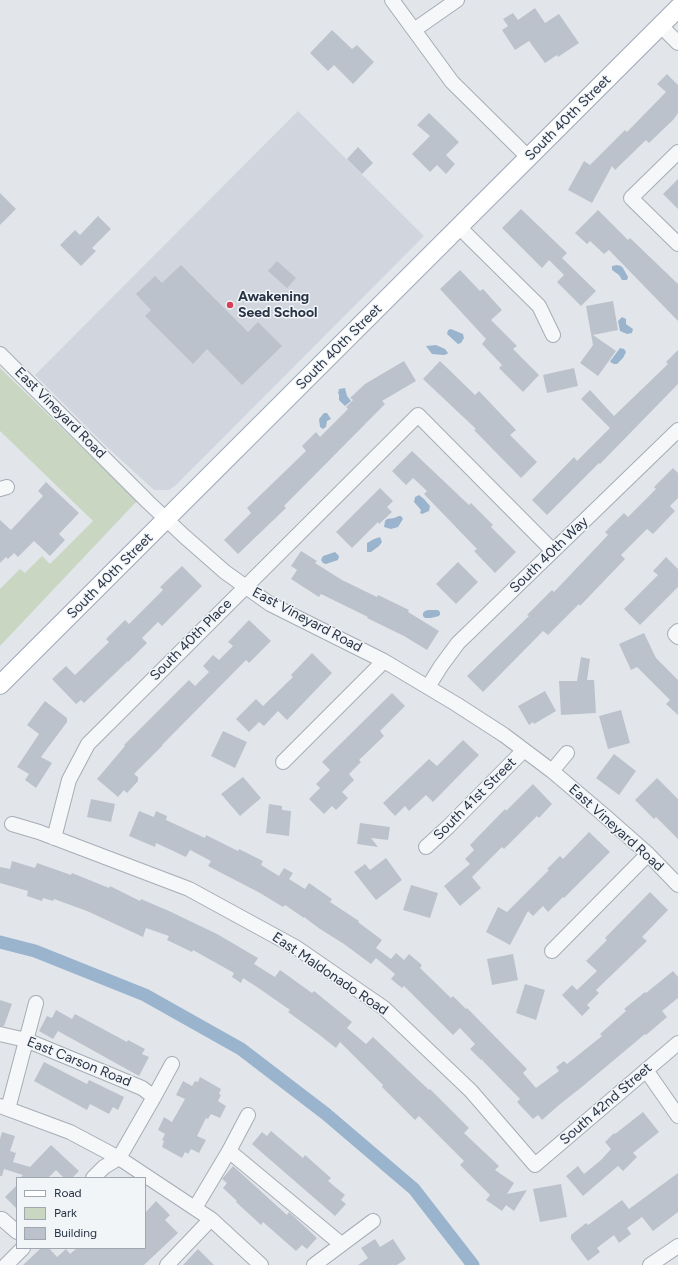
<!DOCTYPE html>
<style>
body{margin:0}
#map{position:relative;width:678px;height:1265px;overflow:hidden;background:#e2e6eb;font-family:Figtree,sans-serif}
canvas{display:block}
.legend{position:absolute;left:16px;top:1177px;width:130px;height:72px;box-sizing:border-box;background:#f2f5f8;border:1px solid #a1a7b0;margin:0;padding:5px 7px;list-style:none;font-size:12px;color:#283345}
.legend li{display:flex;align-items:center;gap:8px;height:20px}
.legend b{width:20px;border:1px solid #a1a7b0}
</style>
<div id="map">
<canvas width="678" height="1265"></canvas>
<ul class="legend">
<li><b style="height:5px;background:#fff"></b>Road</li>
<li><b style="height:11px;background:#c8d6c2"></b>Park</li>
<li><b style="height:11px;background:#bbc2cc"></b>Building</li>
</ul>
</div>
<script>
const c = document.querySelector('canvas').getContext('2d');
c.lineJoin = 'round';
function fill(path, color) { c.fillStyle = color; c.fill(path, 'evenodd'); }
const toPath = rows => new Path2D(rows.map(r => 'M' + r).join(''));
function trace(path, color, width, dash) { c.strokeStyle = color; c.lineWidth = width; c.lineCap = dash ? 'butt' : 'round'; c.setLineDash(dash || []); c.stroke(path); }
function drawText(font, color, halo, rows, align = 'center') {
  c.font = font + ' Figtree,sans-serif'; c.lineWidth = 3; c.setLineDash([]); c.textBaseline = 'middle'; c.strokeStyle = halo; c.fillStyle = color; for (const [text, x, y, turn = 0] of rows) {
    c.save(); c.translate(x, y); c.rotate((+turn || 0) * Math.PI / 180); c.textAlign = isNaN(turn) ? turn : align; if (halo) c.strokeText(text, 0, 0); c.fillText(text, 0, 0); c.restore();
  }
}
fill(toPath([
 [298,111,424,236,176,485,169,490,154,490,106,446,35,375]
]), '#d0d5de');
fill(toPath([
 [0,368,137,501,0,646,0,589,20,569,25,573,42,556,50,564,93,521,0,431]
]), '#c8d6c2');
fill(toPath([
 [617,265,621,266,623,268,628,277,627,280,622,280,619,275,612,270,612,266],
 [622,317,626,319,626,324,633,329,632,333,627,334,620,331,618,321],
 [451,329,463,334,464,338,461,343,458,344,447,334,448,330],
 [436,345,445,349,448,353,447,354,444,355,432,354,426,346],
 [620,348,624,349,626,352,623,358,617,364,614,364,610,362,611,360],
 [345,388,347,396,351,401,345,406,339,400,339,394,338,394,339,389],
 [324,413,327,413,331,419,327,421,326,427,323,429,320,427,319,419],
 [419,495,424,499,430,506,429,511,422,514,420,513,421,510,414,502,415,497],
 [399,516,401,516,403,519,398,527,391,529,384,527,385,521,387,519,394,518],
 [380,537,382,542,379,546,371,552,367,552,367,543,374,539],
 [335,552,339,556,338,560,326,564,323,563,321,560,323,556],
 [428,610,438,610,440,612,440,614,439,616,431,618,425,618,423,616,423,613,425,611]
]), '#9ab4ce');
trace(toPath([
 [0,942,35,951,145,995,241,1049,326,1114,414,1189,473,1265]
]), '#9ab4ce', 13);
fill(toPath([
 [535,8,545,23,559,14,579,43,558,57,557,55,545,63,529,41,515,50,502,30,508,26,503,19,513,13,518,20],
 [332,30,352,49,357,45,374,62,353,84,334,65,328,71,310,53],
 [667,74,678,85,678,113,674,119,649,143,646,140,615,170,612,166,592,203,568,190,584,161,590,165,625,130,627,132,666,92,657,84],
 [429,113,459,142,446,155,455,164,446,174,437,165,430,172,412,154,430,136,417,125],
 [358,147,373,163,362,174,347,159],
 [678,179,678,209,663,194],
 [0,193,16,209,0,225],
 [521,209,567,253,562,258,596,291,581,306,557,282,564,275,549,260,542,268,502,228],
 [598,210,628,240,630,238,678,284,678,321,609,250,604,254,590,241,587,244,575,233],
 [98,216,111,229,92,248,96,251,81,266,60,245,75,230,80,235],
 [277,261,296,278,287,288,268,271],
 [181,265,248,332,258,322,282,346,242,385,207,349,193,364,145,316,151,310,136,294,155,276,162,283],
 [460,270,480,291,483,289,502,310,491,320,517,346,513,349,539,375,523,392,499,368,502,365,482,344,486,339,440,289],
 [613,301,618,330,593,335,616,351,598,376,580,363,593,345,586,306],
 [678,350,678,384,600,464,599,463,547,515,532,500,574,457,577,461,610,428,581,399,590,390,614,416,668,364,666,362],
 [404,361,416,381,382,401,385,404,284,506,286,508,238,554,224,540,251,513,247,508,306,451,302,446,316,432,320,437,348,409,346,407,353,400,350,398,365,384],
 [440,361,475,395,479,391,516,430,510,435,537,462,521,478,474,430,476,429,423,379],
 [574,368,578,386,547,393,543,375],
 [412,451,469,505,471,503,493,525,491,527,516,552,495,573,474,551,477,549,424,494,427,491,413,478,406,485,392,471],
 [673,468,678,473,678,498,670,506,675,511,653,534,647,529,621,555,625,559,580,606,579,604,548,635,543,631,483,692,467,676,529,616,527,615,552,590,554,592,608,535,605,532,624,513,628,517,656,489,654,487],
 [46,482,79,513,59,534,65,540,50,556,34,541,18,557,14,553,8,559,6,557,0,563,0,520,11,530,43,496,38,491],
 [380,488,393,501,387,507,392,512,379,524,378,522,352,548,336,532],
 [301,551,317,561,315,563,342,580,377,597,378,595,409,610,408,612,439,631,427,650,404,636,367,618,368,617,321,594,319,597,291,579,297,570,291,566],
 [666,557,678,569,678,587,640,625,624,609,658,575,653,571],
 [458,562,478,582,456,604,436,584],
 [182,566,202,586,162,626,158,622,142,638,147,643,128,662,128,661,84,703,81,700,76,704,52,679,66,666,75,675,109,642,106,639,125,620,129,624,163,590,160,587],
 [249,620,271,641,249,663,246,660,162,745,163,745,134,774,138,777,138,781,127,793,124,790,118,797,97,779,125,746,124,745,189,680,195,686,209,672,203,666,213,655,219,660,233,646,228,642],
 [644,633,656,658,678,680,678,715,666,704,670,700,637,667,631,670,619,644],
 [312,653,332,673,287,720,278,711,264,726,259,722,249,732,236,719,256,699,263,706,293,677,291,675],
 [581,657,590,659,587,680,594,680,596,713,561,715,559,681,577,681],
 [545,691,556,711,534,724,533,722,529,725,518,706],
 [392,693,405,706,380,731,384,736,359,760,361,762,349,774,354,780,342,792,348,798,336,810,332,806,324,814,309,799,320,788,316,784,330,770,322,762],
 [45,701,67,718,67,722,41,757,52,763,36,788,25,780,29,774,17,767,39,734,27,725],
 [621,710,630,743,608,749,599,716],
 [223,731,247,742,235,768,211,756],
 [463,740,479,755,433,802,426,795,409,811,405,806,395,816,383,803,429,759,437,766],
 [614,754,636,771,619,795,596,778],
 [243,777,261,798,240,816,221,794],
 [657,778,678,799,678,839,656,817,654,819,635,800],
 [533,784,552,804,539,818,537,816,504,849,502,847,472,877,481,888,460,906,444,886,470,864,465,859,474,850,470,845,505,809,506,811],
 [91,799,115,804,111,822,87,817],
 [269,804,282,806,282,810,291,811,289,836,266,833],
 [139,811,154,817,156,811,167,816,166,820,205,838,206,835,238,851,239,849,263,861,261,865,279,876,284,868,293,873,289,879,305,889,309,883,332,899,330,902,359,921,358,922,382,940,376,948,391,959,396,953,404,960,409,954,422,965,420,968,451,998,453,996,466,1009,467,1008,527,1069,523,1073,536,1088,559,1071,556,1067,564,1061,567,1064,602,1036,600,1034,626,1011,624,1009,645,992,646,993,673,971,678,977,678,998,662,1011,667,1017,646,1035,645,1034,583,1086,559,1105,542,1120,538,1115,533,1119,517,1102,520,1099,481,1059,481,1060,470,1049,475,1044,460,1028,453,1035,404,986,402,988,391,979,395,974,376,958,371,964,344,944,320,929,304,917,304,918,285,905,283,907,260,893,208,866,211,861,190,850,186,857,156,843,155,847,129,836],
 [360,823,390,827,388,840,371,838,378,847,357,844],
 [589,832,610,852,564,898,563,897,548,912,543,906,533,916,528,911,510,945,486,932,498,907,507,912,549,870,547,869,560,856,563,859],
 [386,858,402,880,376,900,354,872,365,864,370,870],
 [12,861,35,868,37,863,71,875,72,873,109,888,110,886,140,901,141,899,169,911,217,934,258,958,254,964,275,977,280,970,312,993,314,991,352,1022,347,1028,366,1044,373,1037,429,1090,430,1089,469,1128,464,1133,499,1166,495,1170,514,1183,507,1194,527,1190,514,1211,506,1205,502,1211,486,1200,490,1195,460,1165,464,1161,419,1116,415,1120,382,1087,383,1085,340,1042,336,1048,317,1033,288,1012,290,1010,257,987,243,978,241,983,232,977,234,973,193,950,192,952,167,940,169,936,146,928,143,937,87,911,54,899,53,901,43,898,42,901,27,896,28,891,0,883,0,867,10,869],
 [411,885,438,893,430,918,403,910],
 [650,892,668,910,642,937,647,941,596,990,599,993,587,1005,590,1008,582,1016,562,995,572,985,577,990,597,971,586,961,607,940,605,938],
 [513,954,518,980,492,985,487,959],
 [525,984,545,990,536,1020,516,1013],
 [0,1000,12,1004,4,1026,0,1026],
 [56,1010,72,1019,75,1014,127,1042,128,1040,145,1049,142,1054,149,1057,139,1076,58,1031,53,1039,39,1031,47,1016,52,1018],
 [44,1062,87,1084,89,1080,124,1097,118,1110,113,1107,109,1114,90,1104,87,1110,34,1081],
 [200,1077,221,1089,219,1094,221,1095,218,1101,226,1106,220,1118,211,1114,208,1119,206,1118,197,1136,206,1140,199,1153,191,1149,188,1154,185,1152,182,1158,162,1147,164,1141,162,1140,165,1134,158,1130,164,1117,172,1122,185,1099,176,1095,183,1081,192,1086,195,1081,198,1082],
 [643,1112,659,1132,633,1153,637,1157,623,1171,618,1166,583,1196,566,1176,578,1166,584,1174,601,1160,611,1149,605,1142,614,1133,615,1134],
 [271,1131,303,1158,305,1155,331,1178,328,1181,345,1195,341,1200,346,1204,335,1216,252,1144,262,1132,267,1136],
 [2,1132,15,1136,10,1151,16,1153,13,1162,30,1167,51,1145,79,1171,72,1178,64,1178,56,1170,48,1178,20,1178,23,1175,4,1169,2,1176,0,1176,0,1139],
 [233,1166,287,1215,289,1212,317,1238,307,1249,302,1245,296,1251,263,1222,261,1225,236,1202,237,1201,223,1188,227,1183,222,1179],
 [678,1173,678,1212,653,1231,642,1217,627,1228,631,1234,619,1243,614,1235,597,1248,600,1252,588,1261,571,1239,571,1235,586,1223,588,1225,622,1200,629,1209],
 [561,1184,567,1217,540,1222,533,1189],
 [17,1185,17,1209,5,1197],
 [156,1201,170,1215,165,1220,178,1233,144,1265,23,1265,41,1248,49,1248,57,1257,66,1249,70,1254,77,1248,145,1248,145,1213],
 [375,1239,380,1247,393,1239,406,1259,397,1265,358,1265,368,1258,361,1248],
 [198,1249,214,1265,183,1265]
]), '#bbc2cc');
const minor = toPath([
 [392,0,452,82,529,158],
 [660,25,678,43],
 [414,30,457,0],
 [678,152,631,198,678,244],
 [459,227,539,306,553,335],
 [0,354,148,502,184,536,225,572,270,604,384,661,456,704,504,735,552,771,605,816,648,854,678,885],
 [0,489,7,487],
 [678,631,675,634,678,637],
 [428,687,441,666,458,643,678,430],
 [283,762,384,661],
 [552,771,567,753],
 [12,824,39,832,189,889,297,948,384,1008,471,1091,535,1165,678,1043],
 [54,838,69,780,88,744,418,415,553,551],
 [426,847,448,827,524,750],
 [552,951,648,854],
 [0,1034,26,1040,142,1088,154,1097],
 [646,1070,678,1116],
 [0,1106,70,1132,119,1158,211,1219,261,1265],
 [8,1109,36,1003],
 [229,1151,341,1244],
 [93,1178,104,1167,119,1158,154,1097,172,1064],
 [195,1208,229,1151,248,1115],
 [0,1219,2,1219,17,1232],
 [6,1265,23,1248],
 [167,1265,211,1219],
 [314,1265,373,1221],
 [650,1265,678,1246]
]);
const major = toPath([
 [0,685,678,8]
]);
trace(minor, '#a6adb6', 16);
trace(major, '#a0aab8', 20);
trace(minor, '#f5f7f9', 14);
trace(major, '#fff', 18);
for (const [x, y, r, color] of [
 [230,305,4,"#d93e58"]
]) { const dot = new Path2D(); dot.arc(x, y, r, 0, 2 * Math.PI); c.fillStyle = color; c.fill(dot); trace(dot, '#f2f5f8', 1.5); }
drawText('14px', '#283345', '#f2f5f8', [
 ["South 40th Street",568,118,-45],
 ["South 40th Street",339,347,-45],
 ["East Vineyard Road",60,413,45],
 ["South 40th Way",549,555,-44],
 ["South 40th Street",110,576,-45],
 ["East Vineyard Road",307,620,28],
 ["South 40th Place",191,640,-45],
 ["South 41st Street",475,799,-45],
 ["East Vineyard Road",616,828,42],
 ["East Maldonado Road",330,974,34],
 ["East Carson Road",79,1062,22],
 ["South 42nd Street",606,1104,-41]
]);
drawText('bold 14px', '#283345', '#f2f5f8', [
 ["Awakening",238,297],
 ["Seed School",238,313]
], 'left');
</script>
